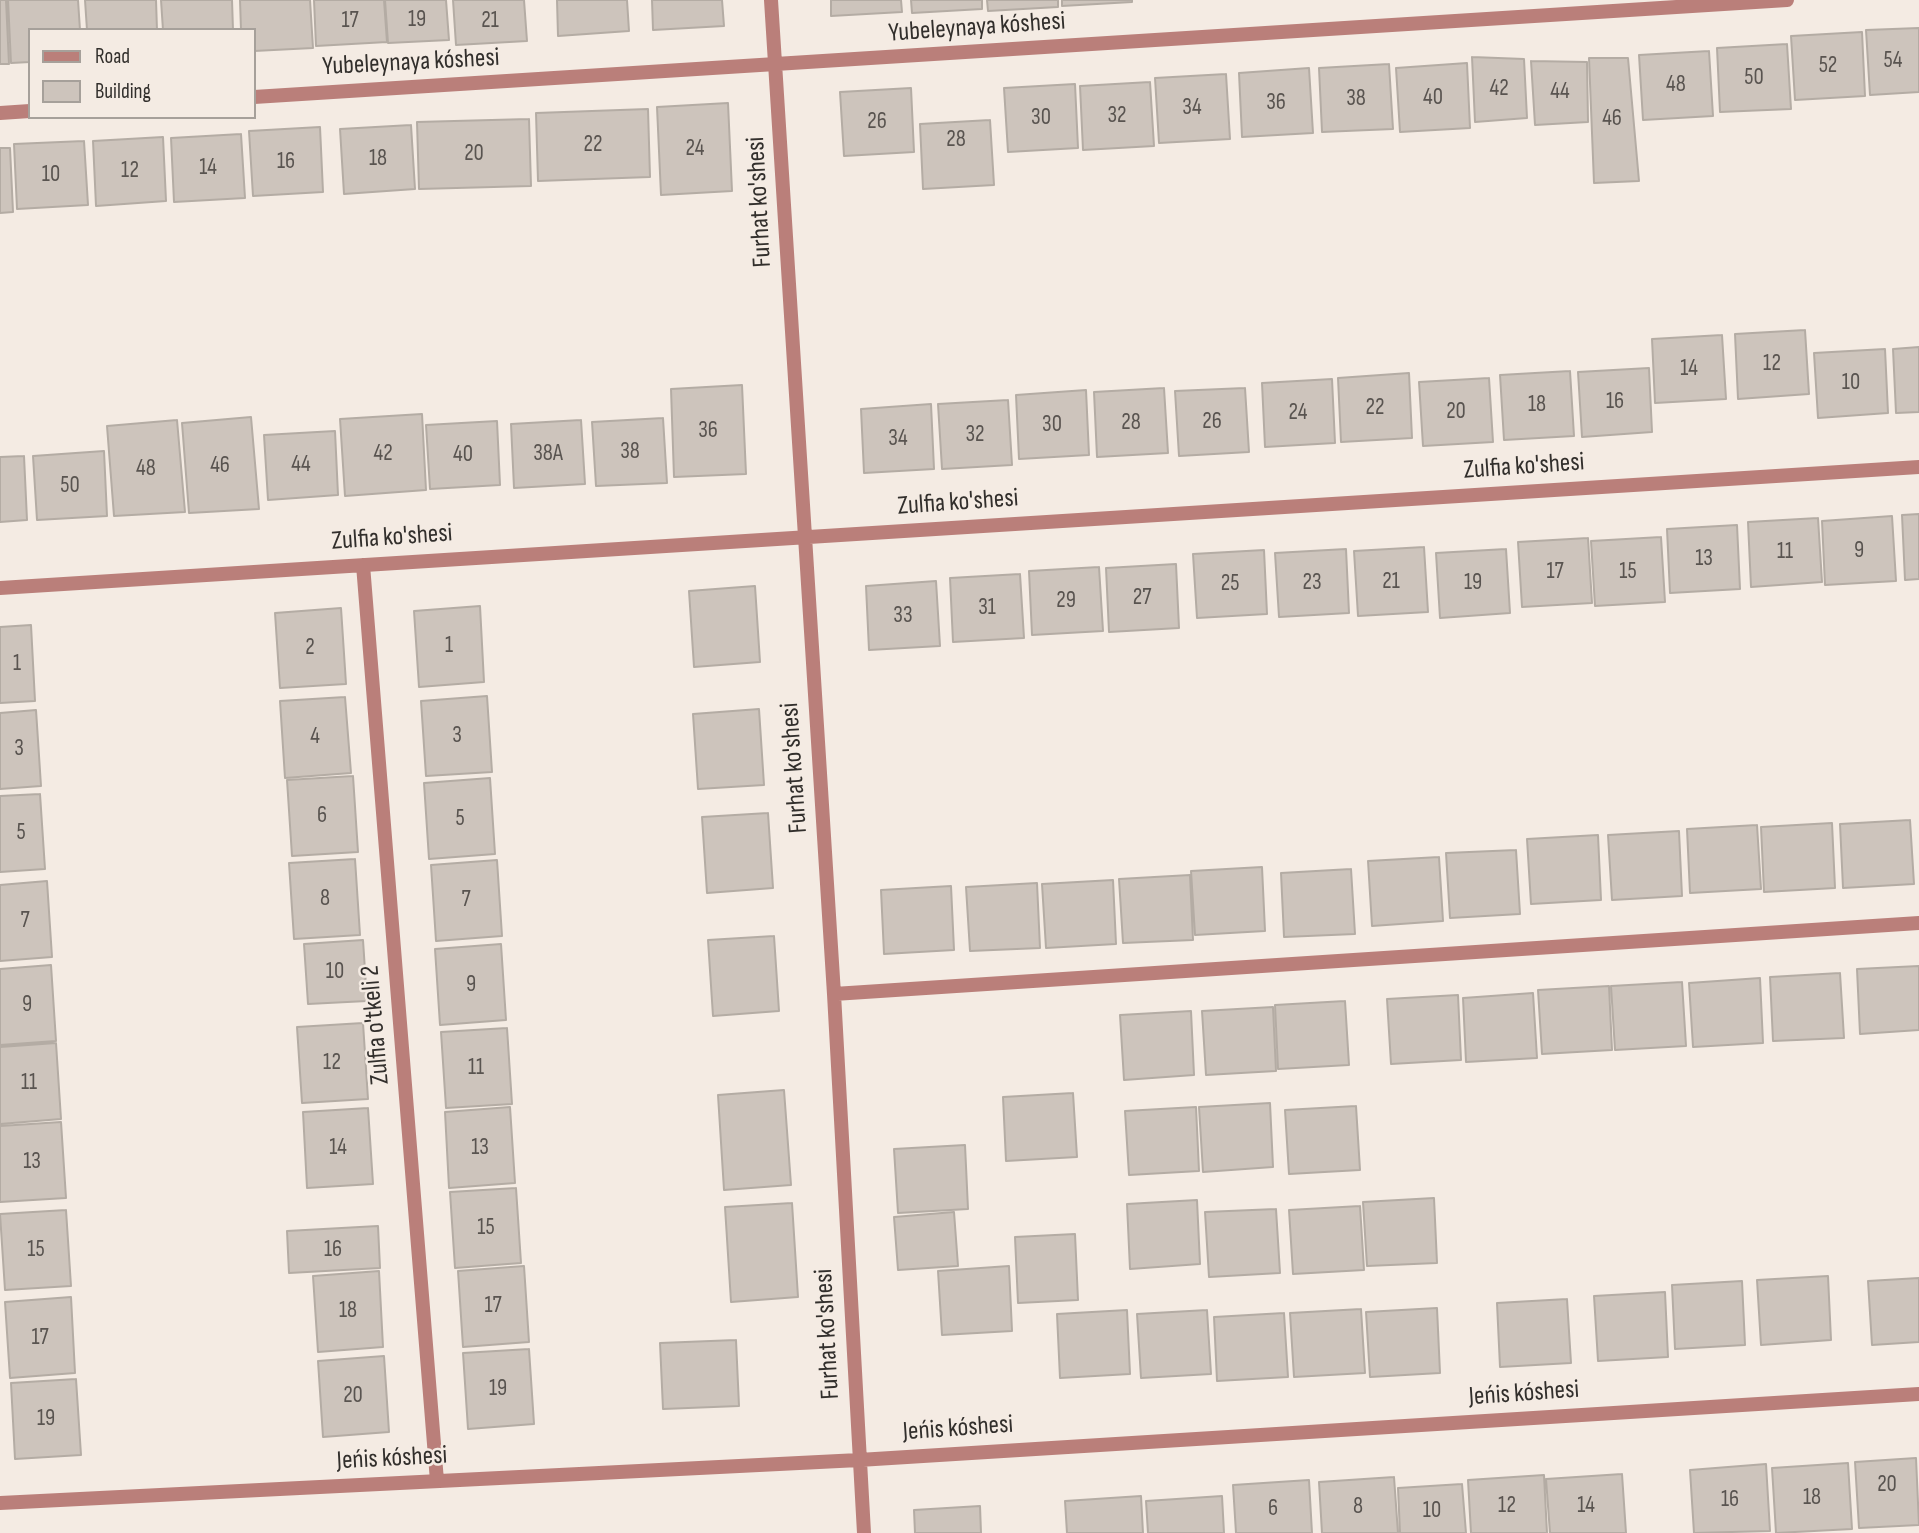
<!DOCTYPE html>
<meta charset="utf-8">
<style>
body{margin:0}
#map{position:relative;width:1919px;height:1533px;overflow:hidden;background:#f4ebe3;font-family:"Sofia Sans Condensed",sans-serif}
canvas{display:block}
.legend{position:absolute;left:28px;top:28px;width:228px;height:91px;box-sizing:border-box;background:#f4ebe3;border:2px solid #a6a09a;margin:0;padding:9px 12px;list-style:none;font-size:21px;color:#322f2c}
.legend li{display:flex;align-items:center;gap:14px;height:35px}
.legend b{width:35px;border:2px solid #a6a09a}
</style>
<div id="map">
<canvas width="1919" height="1533"></canvas>
<ul class="legend">
<li><b style="height:9px;background:#ba7f7a"></b>Road</li>
<li><b style="height:19px;background:#cdc4bc"></b>Building</li>
</ul>
</div>
<script>
const c = document.querySelector('canvas').getContext('2d');
c.lineJoin = 'round';
function fill(path, color) { c.fillStyle = color; c.fill(path, 'evenodd'); }
const toPath = rows => new Path2D(rows.map(r => 'M' + r).join(''));
function trace(path, color, width, dash) { c.strokeStyle = color; c.lineWidth = width; c.lineCap = dash ? 'butt' : 'round'; c.setLineDash(dash || []); c.stroke(path); }
function drawText(font, color, halo, rows, align = 'center') {
  c.font = font + ' "Sofia Sans Condensed",sans-serif'; c.lineWidth = 5; c.setLineDash([]); c.textBaseline = 'middle'; c.strokeStyle = halo; c.fillStyle = color; for (const [text, x, y, turn = 0] of rows) {
    c.save(); c.translate(x, y); c.rotate((+turn || 0) * Math.PI / 180); c.textAlign = isNaN(turn) ? turn : align; if (halo) c.strokeText(text, 0, 0); c.fillText(text, 0, 0); c.restore();
  }
}
const building = toPath([
 [0,0,6,0,9,64,0,64,0,0],
 [8,0,78,0,80,30,30,30,30,62,11,63,8,0],
 [85,0,156,0,157,30,87,30,85,0],
 [161,0,232,0,233,30,163,30,161,0],
 [240,0,310,0,313,48,254,51,254,30,241,30,240,0],
 [314,0,384,0,387,42,316,46,314,0],
 [385,0,446,0,449,40,388,43,385,0],
 [453,0,524,0,527,41,456,45,453,0],
 [557,0,627,0,629,31,558,36,557,0],
 [652,0,722,0,724,26,653,30,652,0],
 [831,0,901,0,902,12,831,16,831,0],
 [911,0,982,0,982,9,912,13,911,0],
 [987,0,1058,0,1058,7,988,11,987,0],
 [1062,0,1132,0,1132,2,1062,6,1062,0],
 [1919,28,1919,92,1870,95,1866,30,1919,28],
 [1862,32,1865,96,1795,100,1791,36,1862,32],
 [1787,44,1791,109,1720,112,1717,48,1787,44],
 [1709,51,1713,116,1643,120,1639,55,1709,51],
 [1472,57,1524,59,1527,118,1475,122,1472,57],
 [1589,58,1628,58,1639,181,1594,183,1589,58],
 [1531,61,1587,62,1588,122,1535,125,1531,61],
 [1467,63,1470,128,1400,132,1396,68,1467,63],
 [1389,64,1393,129,1322,132,1319,68,1389,64],
 [1309,68,1313,133,1242,137,1239,73,1309,68],
 [1226,74,1230,139,1159,143,1155,78,1226,74],
 [1150,82,1154,146,1083,150,1080,86,1150,82],
 [1075,84,1078,148,1008,152,1004,88,1075,84],
 [911,88,914,152,844,156,840,92,911,88],
 [728,103,732,191,661,195,657,107,728,103],
 [648,109,650,177,538,181,536,113,648,109],
 [529,119,531,186,419,189,417,122,529,119],
 [990,120,994,185,923,189,920,124,990,120],
 [411,125,415,189,344,194,340,129,411,125],
 [320,127,323,192,253,196,249,131,320,127],
 [241,134,245,198,174,202,171,138,241,134],
 [163,137,166,201,96,206,93,141,163,137],
 [84,141,88,205,17,209,14,144,84,141],
 [0,148,10,148,13,212,0,213,0,148],
 [1805,330,1809,394,1738,399,1735,334,1805,330],
 [1722,335,1726,399,1655,403,1652,339,1722,335],
 [1919,347,1919,412,1896,413,1893,349,1919,347],
 [1885,349,1888,413,1818,418,1814,353,1885,349],
 [1649,368,1652,432,1582,437,1578,372,1649,368],
 [1570,371,1574,436,1504,440,1500,375,1570,371],
 [1409,373,1412,438,1341,442,1338,378,1409,373],
 [1489,378,1493,442,1423,446,1419,382,1489,378],
 [1332,379,1335,443,1265,447,1262,383,1332,379],
 [742,385,746,474,674,477,671,389,742,385],
 [1164,388,1168,453,1097,457,1094,392,1164,388],
 [1245,388,1249,452,1179,456,1175,391,1245,388],
 [1086,390,1089,455,1019,459,1016,395,1086,390],
 [1008,400,1012,465,942,469,938,404,1008,400],
 [931,404,934,469,864,473,861,409,931,404],
 [422,414,426,490,345,496,340,419,422,414],
 [251,417,259,509,189,513,182,423,251,417],
 [663,418,667,483,596,486,592,422,663,418],
 [177,420,185,512,114,516,107,426,177,420],
 [581,420,585,484,514,488,511,424,581,420],
 [497,421,500,485,430,489,426,425,497,421],
 [335,431,338,495,268,500,264,435,335,431],
 [104,451,107,516,37,520,33,456,104,451],
 [24,456,27,520,0,522,0,457,24,456],
 [1919,514,1919,579,1905,580,1902,515,1919,514],
 [1892,516,1896,581,1825,585,1822,521,1892,516],
 [1818,518,1822,582,1751,587,1748,522,1818,518],
 [1737,525,1740,589,1670,593,1667,529,1737,525],
 [1661,537,1665,602,1595,606,1591,541,1661,537],
 [1588,538,1592,603,1522,607,1518,542,1588,538],
 [1424,547,1428,612,1358,616,1354,551,1424,547],
 [1346,549,1349,613,1279,617,1275,553,1346,549],
 [1506,549,1510,613,1440,618,1436,553,1506,549],
 [1264,550,1267,614,1197,618,1193,554,1264,550],
 [1176,564,1179,628,1109,632,1106,568,1176,564],
 [1099,567,1103,631,1032,635,1029,571,1099,567],
 [1020,574,1024,638,953,642,950,578,1020,574],
 [936,581,940,646,869,650,866,586,936,581],
 [755,586,760,662,694,667,689,591,755,586],
 [480,606,484,682,419,687,414,611,480,606],
 [341,608,346,684,280,688,275,613,341,608],
 [31,625,35,701,0,703,0,627,31,625],
 [487,696,492,772,426,776,421,701,487,696],
 [345,697,351,773,285,778,280,701,345,697],
 [759,709,764,785,698,789,693,714,759,709],
 [36,710,41,786,0,789,0,713,36,710],
 [353,776,358,852,292,856,287,780,353,776],
 [490,778,495,854,429,859,424,783,490,778],
 [40,794,45,869,0,872,0,796,40,794],
 [768,813,773,888,707,893,702,817,768,813],
 [1910,820,1914,884,1843,888,1840,824,1910,820],
 [1832,823,1835,888,1764,892,1761,827,1832,823],
 [1757,825,1761,889,1690,893,1687,829,1757,825],
 [1679,831,1682,896,1612,900,1608,835,1679,831],
 [1598,835,1601,900,1531,904,1527,839,1598,835],
 [1516,850,1520,914,1450,918,1446,853,1516,850],
 [1439,857,1443,921,1372,926,1368,861,1439,857],
 [355,859,360,935,294,939,289,863,355,859],
 [497,860,502,936,436,941,431,865,497,860],
 [1262,867,1265,931,1195,935,1191,871,1262,867],
 [1351,869,1355,934,1284,937,1281,873,1351,869],
 [1190,875,1193,940,1123,943,1119,879,1190,875],
 [1113,880,1116,944,1046,948,1042,884,1113,880],
 [47,881,52,957,0,961,0,885,47,881],
 [1037,883,1040,948,970,951,966,887,1037,883],
 [951,886,954,950,884,954,881,890,951,886],
 [774,936,779,1011,713,1016,708,940,774,936],
 [363,940,367,1001,308,1004,304,944,363,940],
 [501,944,506,1020,440,1025,435,949,501,944],
 [51,965,56,1041,0,1045,0,969,51,965],
 [1919,966,1919,1030,1860,1034,1857,969,1919,966],
 [1840,973,1844,1038,1773,1041,1770,977,1840,973],
 [1760,978,1763,1043,1693,1047,1689,983,1760,978],
 [1682,982,1686,1046,1615,1050,1611,986,1682,982],
 [1609,986,1612,1050,1542,1054,1538,990,1609,986],
 [1533,993,1537,1058,1466,1062,1463,998,1533,993],
 [1458,995,1461,1060,1391,1064,1387,999,1458,995],
 [1345,1001,1349,1065,1278,1069,1275,1005,1345,1001],
 [1273,1007,1276,1071,1206,1075,1202,1011,1273,1007],
 [1191,1011,1194,1075,1124,1080,1120,1015,1191,1011],
 [363,1023,368,1099,302,1103,297,1027,363,1023],
 [507,1028,512,1104,446,1108,441,1032,507,1028],
 [56,1043,61,1119,0,1124,0,1047,56,1043],
 [784,1090,791,1185,724,1190,718,1095,784,1090],
 [1073,1093,1077,1157,1006,1161,1003,1097,1073,1093],
 [1270,1103,1273,1167,1203,1172,1199,1107,1270,1103],
 [1356,1106,1360,1170,1289,1174,1285,1110,1356,1106],
 [510,1107,515,1183,449,1188,445,1112,510,1107],
 [1196,1107,1199,1171,1129,1175,1125,1111,1196,1107],
 [368,1108,373,1184,307,1188,303,1112,368,1108],
 [61,1122,66,1198,0,1202,0,1126,61,1122],
 [965,1145,968,1209,898,1213,894,1149,965,1145],
 [516,1188,521,1263,455,1268,450,1192,516,1188],
 [1434,1198,1437,1263,1367,1266,1363,1202,1434,1198],
 [1197,1200,1200,1264,1130,1269,1127,1204,1197,1200],
 [792,1203,798,1297,731,1302,725,1207,792,1203],
 [1360,1206,1364,1270,1293,1274,1289,1210,1360,1206],
 [1276,1209,1280,1273,1209,1277,1205,1212,1276,1209],
 [66,1210,71,1286,5,1290,0,1214,66,1210],
 [954,1212,958,1266,898,1270,894,1217,954,1212],
 [378,1226,380,1268,289,1273,287,1231,378,1226],
 [1075,1234,1078,1300,1018,1303,1015,1237,1075,1234],
 [524,1266,529,1342,463,1347,458,1271,524,1266],
 [1009,1266,1012,1331,942,1335,938,1271,1009,1266],
 [379,1271,383,1347,318,1352,313,1276,379,1271],
 [1828,1276,1831,1340,1761,1345,1757,1280,1828,1276],
 [1919,1278,1919,1342,1872,1345,1868,1281,1919,1278],
 [1742,1281,1745,1345,1675,1349,1672,1285,1742,1281],
 [1665,1292,1668,1357,1598,1361,1594,1296,1665,1292],
 [71,1297,75,1373,10,1378,5,1302,71,1297],
 [1567,1299,1571,1363,1500,1367,1497,1303,1567,1299],
 [1437,1308,1440,1373,1370,1377,1366,1312,1437,1308],
 [1361,1309,1365,1373,1294,1377,1290,1313,1361,1309],
 [1127,1310,1130,1374,1060,1378,1057,1314,1127,1310],
 [1207,1310,1211,1374,1141,1378,1137,1314,1207,1310],
 [1284,1313,1288,1377,1217,1381,1214,1317,1284,1313],
 [736,1340,739,1406,663,1409,660,1343,736,1340],
 [529,1349,534,1424,468,1429,463,1353,529,1349],
 [384,1356,389,1432,323,1437,318,1361,384,1356],
 [76,1379,81,1455,15,1459,11,1383,76,1379],
 [1916,1458,1919,1525,1859,1528,1855,1462,1916,1458],
 [1848,1463,1852,1529,1776,1533,1772,1468,1848,1463],
 [1766,1464,1770,1531,1694,1533,1690,1470,1766,1464],
 [1622,1474,1626,1533,1550,1533,1546,1479,1622,1474],
 [1544,1475,1547,1533,1471,1533,1468,1480,1544,1475],
 [1394,1477,1398,1533,1322,1533,1319,1482,1394,1477],
 [1309,1480,1312,1533,1236,1533,1233,1485,1309,1480],
 [1462,1484,1466,1533,1400,1533,1398,1488,1462,1484],
 [1141,1496,1143,1533,1067,1533,1065,1501,1141,1496],
 [1222,1496,1224,1533,1148,1533,1146,1501,1222,1496],
 [980,1506,981,1533,915,1533,914,1510,980,1506]
]);
fill(building, '#cdc4bc');
trace(building, '#b4aca4', 2);
trace(toPath([
 [771,0,834,994,864,1533],
 [254,97,1787,0],
 [0,113,30,111],
 [363,565,437,1481],
 [0,588,1919,467],
 [834,994,1919,923],
 [0,1503,859,1460,1919,1394]
]), '#ba7f7a', 14);
drawText('23px', '#595450', null, [
 ["19",417,20],
 ["17",350,21],
 ["21",490,21],
 ["54",1893,61],
 ["52",1828,66],
 ["50",1754,78],
 ["48",1676,85],
 ["42",1499,89],
 ["44",1560,92],
 ["40",1433,98],
 ["38",1356,99],
 ["36",1276,103],
 ["34",1192,108],
 ["32",1117,116],
 ["30",1041,118],
 ["46",1612,119],
 ["26",877,122],
 ["28",956,140],
 ["22",593,145],
 ["24",695,149],
 ["20",474,154],
 ["18",378,159],
 ["16",286,162],
 ["14",208,168],
 ["12",130,171],
 ["10",51,175],
 ["12",1772,364],
 ["14",1689,369],
 ["10",1851,383],
 ["16",1615,402],
 ["18",1537,405],
 ["22",1375,408],
 ["20",1456,412],
 ["24",1298,413],
 ["26",1212,422],
 ["28",1131,423],
 ["30",1052,425],
 ["36",708,431],
 ["32",975,435],
 ["34",898,439],
 ["38",630,452],
 ["42",383,454],
 ["38A",548,454],
 ["40",463,455],
 ["44",301,465],
 ["46",220,466],
 ["48",146,469],
 ["50",70,486],
 ["9",1859,551],
 ["11",1785,552],
 ["13",1704,559],
 ["17",1555,572],
 ["15",1628,572],
 ["21",1391,582],
 ["23",1312,583],
 ["19",1473,583],
 ["25",1230,584],
 ["27",1142,598],
 ["29",1066,601],
 ["31",987,608],
 ["33",903,616],
 ["1",449,646],
 ["2",310,648],
 ["1",17,664],
 ["3",457,736],
 ["4",315,737],
 ["3",19,749],
 ["6",322,816],
 ["5",460,819],
 ["5",21,833],
 ["8",325,899],
 ["7",466,900],
 ["7",25,921],
 ["10",335,972],
 ["9",471,985],
 ["9",27,1005],
 ["12",332,1063],
 ["11",476,1068],
 ["11",29,1083],
 ["14",338,1148],
 ["13",480,1148],
 ["13",32,1162],
 ["15",486,1228],
 ["15",36,1250],
 ["16",333,1250],
 ["17",493,1306],
 ["18",348,1311],
 ["17",40,1338],
 ["19",498,1389],
 ["20",353,1396],
 ["19",46,1419],
 ["20",1887,1485],
 ["18",1812,1498],
 ["16",1730,1500],
 ["12",1507,1506],
 ["14",1586,1506],
 ["8",1358,1507],
 ["6",1273,1509],
 ["10",1432,1511]
]);
drawText('26px', '#322f2c', '#f4ebe3', [
 ["Yubeleynaya kóshesi",977,28,-4],
 ["Yubeleynaya kóshesi",411,63,-3],
 ["Furhat ko'shesi",760,202,-93],
 ["Zulfia ko'shesi",1524,467,-4],
 ["Zulfia ko'shesi",958,503,-4],
 ["Zulfia ko'shesi",392,538,-4],
 ["Furhat ko'shesi",795,768,-94],
 ["Zulfia o'tkeli 2",376,1025,-95],
 ["Furhat ko'shesi",828,1334,-93],
 ["Jeńis kóshesi",1524,1394,-4],
 ["Jeńis kóshesi",958,1429,-4],
 ["Jeńis kóshesi",392,1459,-3]
]);
</script>
